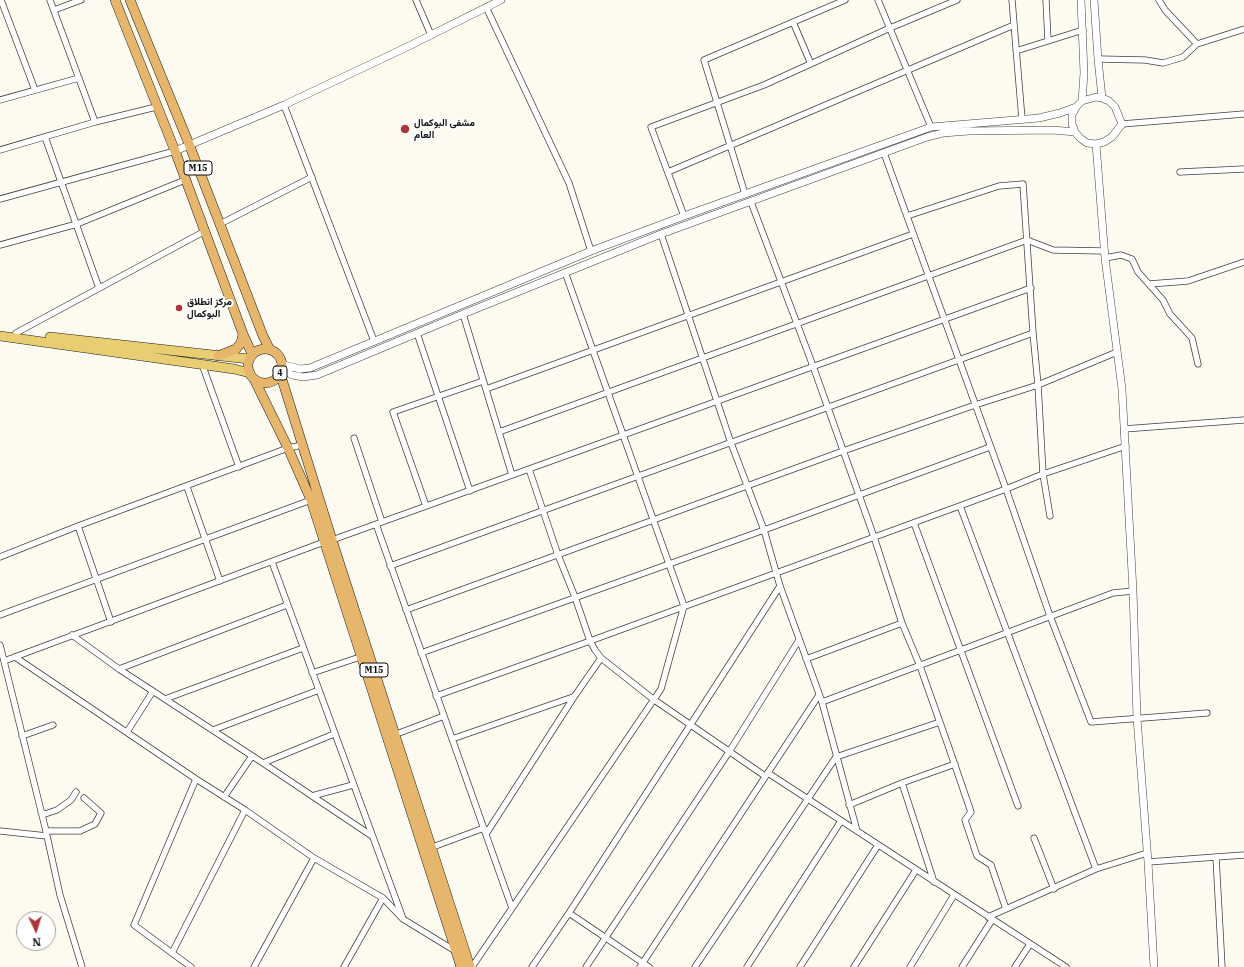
<!DOCTYPE html>
<meta charset="utf-8">
<style>
body{margin:0}
#map{position:relative;width:1244px;height:967px;overflow:hidden;background:#fdfaef;font-family:"IBM Plex Serif",serif}
canvas{display:block}
.north{position:absolute;left:16px;top:911px;width:40px;height:40px;box-sizing:border-box;background:#fff;border:1px solid #9e9e9e;border-radius:50%;rotate:176deg;font-size:11px;font-weight:700;line-height:16px;text-align:center;color:#0d0d0d}
.north::after{content:'';display:block;margin:auto;width:14px;height:18px;background:#ad3439;clip-path:polygon(50% 0,100% 100%,50% 72%,0 100%)}
</style>
<div id="map">
<canvas width="1244" height="967"></canvas>
<div class="north">N</div>
</div>
<script>
const c = document.querySelector('canvas').getContext('2d');
c.lineJoin = 'round';
const toPath = rows => new Path2D(rows.map(r => 'M' + r).join(''));
function trace(path, color, width, dash) { c.strokeStyle = color; c.lineWidth = width; c.lineCap = dash ? 'butt' : 'round'; c.setLineDash(dash || []); c.stroke(path); }
function drawText(font, color, halo, rows, align = 'center') {
  c.font = font + ' "IBM Plex Serif",Vazirmatn,serif'; c.lineWidth = 4; c.setLineDash([]); c.textBaseline = 'middle'; c.strokeStyle = halo; c.fillStyle = color; for (const [text, x, y, turn = 0] of rows) {
    c.save(); c.translate(x, y); c.rotate((+turn || 0) * Math.PI / 180); c.textAlign = isNaN(turn) ? turn : align; if (halo) c.strokeText(text, 0, 0); c.fillText(text, 0, 0); c.restore();
  }
}
const minor = toPath([
 [1,0,35,90],
 [50,0,95,122],
 [416,0,431,35],
 [878,0,931,127],
 [1012,0,1022,119],
 [1046,0,1048,41],
 [1159,0,1165,10,1197,44],
 [486,7,569,183,591,251],
 [54,10,81,0],
 [793,22,811,64],
 [1016,51,1083,30],
 [1098,59,1145,60,1163,63,1183,57,1197,44,1244,29],
 [0,100,79,78],
 [284,105,374,341],
 [1122,124,1244,114],
 [45,137,99,288],
 [0,150,95,122,156,107],
 [884,153,1006,489,1050,616,1091,722,1207,713],
 [668,172,1014,25],
 [1180,172,1244,169],
 [745,194,704,60,845,0],
 [0,199,175,151],
 [751,202,813,366,874,537,902,623,920,666,949,748,971,812,965,820,977,856,991,865,1006,909],
 [684,216,651,127,764,85,890,28,957,0],
 [907,216,999,186,1023,184,1033,333,1038,385,1043,474,1050,516],
 [220,224,312,177],
 [661,234,731,443,764,530,780,586,822,702,857,831],
 [0,245,77,224,185,180],
 [1105,258,1121,255,1132,259,1138,272,1163,300,1170,314,1192,338,1198,364],
 [1149,284,1188,281,1244,262],
 [463,314,512,475],
 [16,333,205,231],
 [417,333,470,491],
 [202,364,239,467],
 [486,389,913,234],
 [1124,429,1244,420],
 [499,432,1027,240,1053,250,1104,251],
 [354,438,382,522],
 [529,469,558,555,575,597,590,641,595,650,601,658,653,699,765,776],
 [187,487,220,581],
 [426,506,393,412,483,381],
 [960,506,1096,869],
 [914,523,1018,806],
 [376,524,512,908],
 [78,526,111,622],
 [332,540,1031,288],
 [0,557,78,526,288,448,302,445],
 [272,562,402,916],
 [390,566,1033,333],
 [406,610,843,451,975,405,1038,385,1117,352],
 [0,615,311,500],
 [72,635,119,669,263,763,372,836],
 [0,645,45,827,60,895,82,967],
 [421,653,764,530,990,447],
 [15,657,196,779,245,810,314,858,383,898,403,919,457,952],
 [806,659,902,623],
 [4,661,324,542],
 [119,669,287,605],
 [312,673,363,656],
 [436,696,590,641,1006,489,1043,474,1126,446],
 [165,699,303,648],
 [822,702,1113,593,1133,591],
 [213,730,319,690],
 [127,732,153,691],
 [394,735,444,716],
 [22,736,53,725],
 [452,739,573,697],
 [263,763,334,734],
 [768,773,1066,967],
 [902,783,934,882],
 [312,796,353,785],
 [224,797,252,756],
 [849,805,902,783,955,764],
 [41,812,45,814,57,810,71,800,76,792],
 [0,831,47,836],
 [46,831,80,831,95,824,101,813,84,798],
 [486,834,574,697,601,658],
 [1034,838,1054,889],
 [430,848,484,828],
 [1216,857,1222,967],
 [1148,862,1244,855],
 [569,913,649,967],
 [988,917,1096,869,1147,853],
 [172,953,245,810],
 [191,967,134,925,196,779],
 [254,967,314,858],
 [344,967,383,898],
 [472,967,661,689,684,606,565,272],
 [532,967,569,913,780,586],
 [586,967,729,752,799,640],
 [640,967,819,695],
 [695,967,836,757,940,722],
 [747,967,841,821],
 [800,967,878,845],
 [854,967,916,870],
 [910,967,954,895],
 [962,967,992,920],
 [1015,967,1030,944]
]);
const tertiary = toPath([
 [1081,0,1084,73,1082,101],
 [1094,0,1098,59,1102,98],
 [1096,97,1102,98,1109,101,1115,107,1122,124,1112,137,1104,142,1096,144,1087,143,1080,138,1075,132,1072,124,1072,115,1076,107,1082,101,1096,97],
 [1096,144,1105,258,1122,389,1133,591,1137,718,1148,862,1154,967],
 [175,151,284,105,407,47,501,0],
 [281,364,300,369,310,368,591,251,684,216,931,127,1039,118,1060,113,1076,107],
 [281,368,292,375,303,377,317,375,463,314,661,234,927,137,943,133,969,131,1053,130,1075,132]
]);
const primary = toPath([
 [0,336,234,369,250,373],
 [50,337,249,359]
]);
const trunk = toPath([
 [115,0,175,151,243,334,252,354],
 [130,0,189,144,263,336,270,350],
 '248 366a17 17 0 1 1 34 0a17 17 0 1 1-34 0Z',
 [218,356,236,349,241,343,243,334],
 [280,373,332,540,470,967],
 [254,379,288,448,311,500,461,967]
]);
trace(minor, '#404040', 7);
trace(tertiary, '#404040', 8);
trace(primary, '#1e1e1e', 10);
trace(trunk, '#1e1e1e', 10);
trace(minor, '#fff', 5.5);
trace(tertiary, '#fff', 7);
trace(primary, '#e9cd72', 9);
trace(trunk, '#e6b66c', 9);
for (const [x, y, r, color] of [
 [405,129,5,"#ad3439"],
 [179,308,4,"#ad3439"]
]) { const dot = new Path2D(); dot.arc(x, y, r, 0, 2 * Math.PI); c.fillStyle = color; c.fill(dot); trace(dot, '#fff', 1.5); }
for (const [x, y, w] of [
 [198,168,28],
 [280,373,14],
 [374,670,28]
]) { const box = new Path2D(); box.roundRect(x - w / 2, y - 7, w, 14, 3); c.fillStyle = '#fff'; c.fill(box); trace(box, '#0d0d0d', 1); }
drawText('bold 9px', '#0d0d0d', null, [
 ["M15",198,168],
 ["4",280,373],
 ["M15",374,670]
]);
drawText('bold 10px', '#0d0d0d', '#fff', [
 ["مشفى البوكمال",414,123],
 ["العام",414,135],
 ["مركز انطلاق",187,302],
 ["البوكمال",187,314]
], 'left');
</script>
